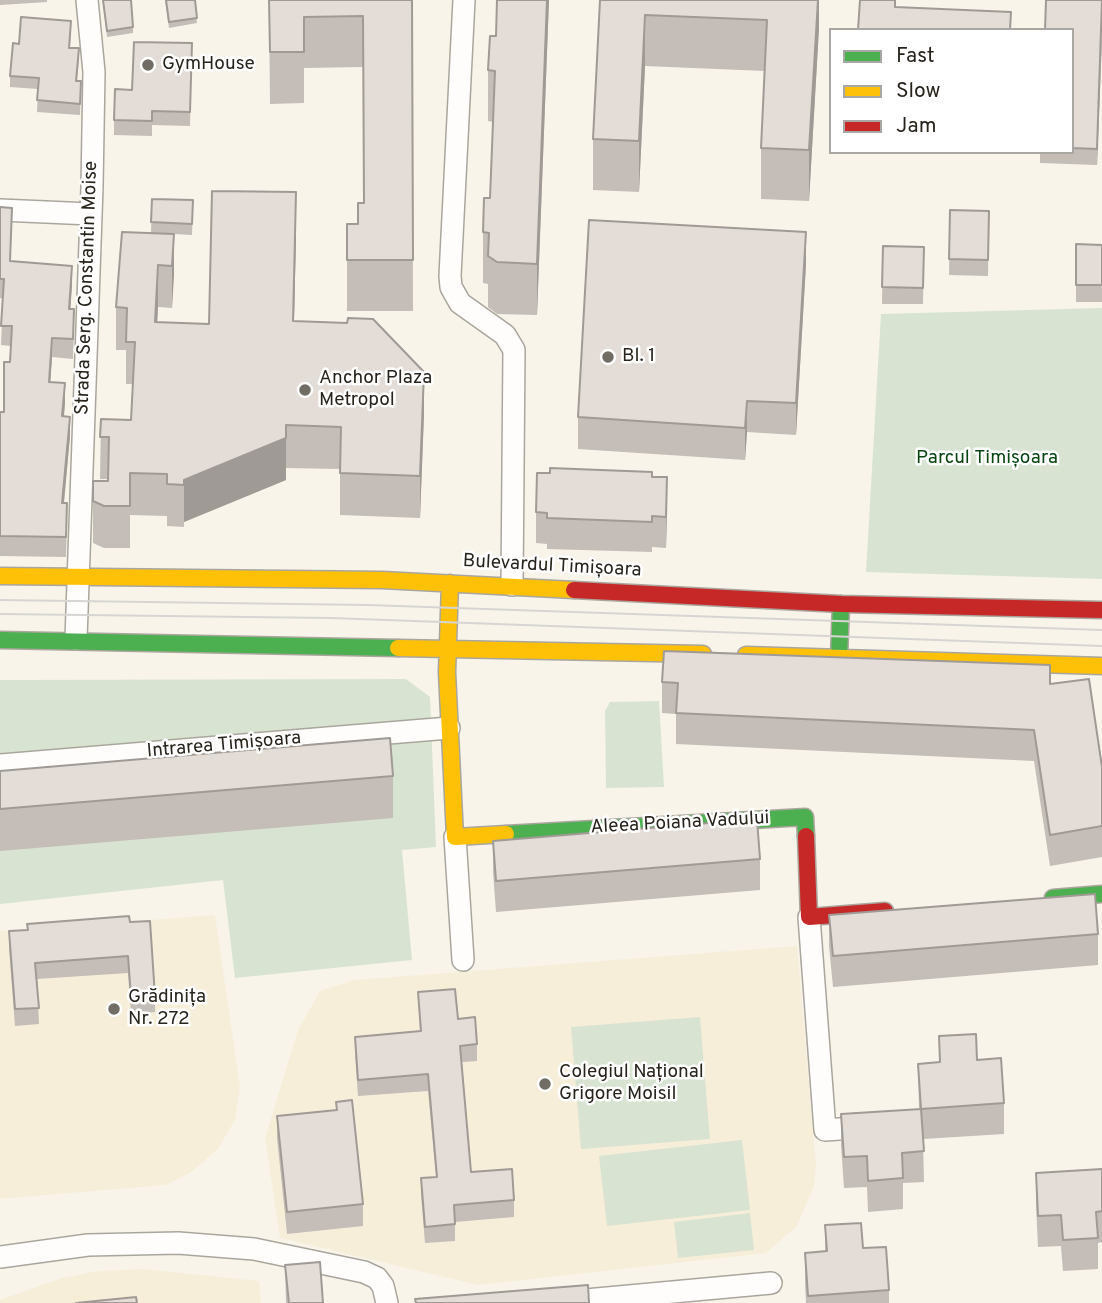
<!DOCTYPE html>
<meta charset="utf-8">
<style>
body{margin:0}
#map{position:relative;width:1102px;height:1303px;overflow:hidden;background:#f8f4ea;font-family:Overpass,sans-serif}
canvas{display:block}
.legend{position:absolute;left:829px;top:28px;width:245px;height:126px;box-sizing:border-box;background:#fff;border:2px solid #a9a7a4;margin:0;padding:9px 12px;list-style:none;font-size:21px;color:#28241c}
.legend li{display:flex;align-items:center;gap:14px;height:35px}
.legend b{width:35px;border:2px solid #a9a7a4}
</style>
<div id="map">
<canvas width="1102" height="1303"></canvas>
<ul class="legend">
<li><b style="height:9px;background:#4caf50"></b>Fast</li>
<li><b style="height:9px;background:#ffc107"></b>Slow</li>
<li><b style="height:9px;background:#c62828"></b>Jam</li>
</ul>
</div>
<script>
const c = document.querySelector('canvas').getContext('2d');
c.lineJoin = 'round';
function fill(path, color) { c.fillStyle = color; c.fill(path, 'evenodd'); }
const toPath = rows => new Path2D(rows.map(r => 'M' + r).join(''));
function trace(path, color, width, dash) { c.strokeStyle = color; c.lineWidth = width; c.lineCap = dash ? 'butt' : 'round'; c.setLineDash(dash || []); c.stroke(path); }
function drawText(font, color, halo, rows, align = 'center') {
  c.font = font + ' Overpass,sans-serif'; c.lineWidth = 5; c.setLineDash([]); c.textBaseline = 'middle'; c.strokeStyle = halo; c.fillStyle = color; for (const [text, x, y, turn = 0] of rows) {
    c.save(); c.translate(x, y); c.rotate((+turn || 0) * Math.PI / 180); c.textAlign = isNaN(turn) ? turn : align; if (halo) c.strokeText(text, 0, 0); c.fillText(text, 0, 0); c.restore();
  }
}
fill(toPath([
 [215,915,240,1087,235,1120,218,1149,190,1173,166,1185,0,1199,0,931],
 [797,946,816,1165,814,1186,797,1226,766,1253,478,1285,280,1238,265,1138,298,1030,320,991,354,980],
 [144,1269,259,1281,261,1303,0,1303,0,1300,62,1278,98,1271]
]), '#f7eeda');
fill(toPath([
 [1102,308,1102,579,866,572,881,314],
 [406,679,430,697,436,847,402,850,412,960,235,978,223,880,0,904,0,680],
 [659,701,664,787,606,788,605,711,610,702],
 [700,1017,710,1139,581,1149,571,1027],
 [742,1140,750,1210,607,1226,599,1156],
 [750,1213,754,1250,678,1258,674,1222]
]), '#d8e4d1');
const street = toPath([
 [464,0,450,276,451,287,460,303,505,335,514,350,512,585],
 [0,210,91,214],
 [76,639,92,187,94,72,87,0],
 [0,765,449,728],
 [455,837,463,960],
 [809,917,825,1130,868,1127],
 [0,1257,88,1245,178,1243,254,1249,364,1272,377,1278,383,1286,387,1303],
 [553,1303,771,1283]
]);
const fast = toPath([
 [0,640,398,648],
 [839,657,841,604],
 [506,834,805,817,806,836],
 [1053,898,1102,894]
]);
const slow = toPath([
 [0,576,382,580,574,590],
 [450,583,447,672,455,837,506,834],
 [398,648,703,654],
 [746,655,1102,666]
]);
const jam = toPath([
 [574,590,841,604,1102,610],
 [806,836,809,917,885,911]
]);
trace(street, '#aaa69e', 24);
trace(fast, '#aaa69e', 19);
trace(slow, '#aaa69e', 19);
trace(jam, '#aaa69e', 19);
trace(street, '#fefdfc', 21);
trace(fast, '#4caf50', 16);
trace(slow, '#ffc107', 16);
trace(jam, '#c62828', 16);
trace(toPath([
 [0,600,368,605,1102,630],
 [0,614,331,618,1102,646]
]), '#d7d5d3', 2);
fill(toPath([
 [0,0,47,0,47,2,0,5],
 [103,0,133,27,133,33,107,37],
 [165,0,195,0,197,23,169,28],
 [269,0,412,0,413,311,347,311,347,224,358,224,364,203,363,67,304,68,304,103,270,104],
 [497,0,549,0,537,315,497,314,488,307,488,284,483,283,483,232,490,198,493,122,488,121,488,70,496,36],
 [600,0,819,0,819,28,809,201,761,199,761,148,765,71,645,66,639,192,593,190,593,139],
 [1102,0,1097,165,1040,163,1040,152,1072,152,1072,30],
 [71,32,70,48,79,60,77,81,81,81,80,115,37,112,38,89,10,87,10,76,19,44],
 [192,43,190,126,152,125,152,136,114,135,114,120,132,90],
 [152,199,193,200,192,235,174,234,172,308,158,307,157,322,209,324,296,234,294,321,424,414,420,518,340,515,340,469,286,468,286,480,184,522,184,527,167,526,167,516,130,515,130,548,104,548,93,543,93,501,108,481,108,479,100,479,101,419,131,420,134,384,126,384,126,350,116,350,116,307,151,233],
 [0,207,12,228,10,262,72,285,70,309,74,329,73,359,52,357,50,382,65,403,64,416,70,436,64,503,67,522,66,557,0,556,0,412,4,412,11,346,1,345,3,299,0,298],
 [950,210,989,211,988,276,949,275],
 [1076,244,1102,245,1102,302,1076,302],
 [883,246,924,247,923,304,882,304],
 [806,264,796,435,747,432,745,460,578,449,578,417],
 [652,477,667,508,666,548,652,547,652,552,547,549,547,544,536,543,536,512],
 [662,682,1050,684,1102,767,1102,857,1050,866,1034,761,676,744,676,714,662,713],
 [0,771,393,776,393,818,0,851],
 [493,841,760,859,760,890,496,912,493,872],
 [829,915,1098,934,1098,965,833,987,829,946],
 [130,922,155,996,155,1012,131,1014,128,973,37,979,39,1024,15,1026,9,948,9,931],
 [418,992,458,1019,477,1044,477,1061,462,1062,471,1172,514,1200,514,1217,455,1222,455,1241,425,1243,421,1195,421,1178,436,1177,428,1091,358,1096,355,1054,355,1037,420,1032],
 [939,1036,977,1060,1004,1103,1004,1134,923,1139,924,1182,903,1183,903,1209,868,1212,867,1187,844,1188,841,1145,841,1114,919,1109,918,1064,939,1062],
 [336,1102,363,1204,363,1226,287,1234,277,1138,277,1116,336,1110],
 [1102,1169,1102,1242,1098,1243,1098,1269,1063,1271,1061,1246,1038,1247,1036,1204,1036,1173],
 [825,1225,863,1248,889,1290,889,1303,806,1303,805,1284,805,1253,825,1251],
 [285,1265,323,1303,286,1303]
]), '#c4bdb8');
fill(toPath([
 [547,0,549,0,537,315,537,264],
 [818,0,819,0,819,28,809,201,809,150],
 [645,15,645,66,639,192,639,141],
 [1102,23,1102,39,1097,165,1097,149],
 [296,192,296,234,293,363,293,321],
 [806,232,806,264,796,435,796,403],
 [174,234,174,276,172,308,172,266],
 [158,265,158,307,155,365,155,322],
 [72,266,72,285,69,329,69,309],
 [52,338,52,357,49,402,49,382],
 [424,372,424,414,420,518,420,476],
 [65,383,65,403,62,436,62,416],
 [747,401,747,432,745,460,745,428],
 [70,417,70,436,62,522,62,503],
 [286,425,286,480,184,522,184,527,184,480],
 [667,477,667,508,666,548,666,517]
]), '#a09a96');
const building = toPath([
 [103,0,131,0,133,27,107,31,103,0],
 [166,0,195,0,197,18,169,22,166,0],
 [269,0,412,0,413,260,347,260,347,224,358,224,358,203,364,203,363,16,304,17,304,52,270,52,269,0],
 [497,0,547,0,537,264,497,262,488,256,489,233,483,232,484,198,490,198,495,71,488,70,490,36,496,36,497,0],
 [600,0,818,0,809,150,761,148,767,20,645,15,639,141,593,139,600,0],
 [860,0,895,0,895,7,1011,12,1010,30,858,30,860,0],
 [1046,0,1102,0,1097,149,1072,148,1072,30,1045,30,1046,0],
 [21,17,71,21,69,48,79,48,76,81,81,81,80,104,37,100,39,78,10,76,13,43,19,44,21,17],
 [134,42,192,43,190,112,152,111,152,121,114,120,115,89,132,90,134,42],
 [212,191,296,192,293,321,347,323,348,318,373,319,424,372,420,476,340,473,341,427,286,425,286,438,184,480,184,485,167,484,167,474,130,473,130,506,104,506,93,501,93,481,108,481,109,437,100,437,101,419,131,420,135,342,126,342,127,308,116,307,122,232,174,234,172,266,158,265,155,322,209,324,212,191],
 [152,199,193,200,192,224,151,222,152,199],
 [0,207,12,208,10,261,72,266,69,309,74,309,73,339,52,338,49,382,65,383,62,416,70,417,62,503,67,503,66,537,0,536,0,412,4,412,4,362,10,362,12,326,1,326,4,279,0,279,0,207],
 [950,210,989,211,988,260,949,259,950,210],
 [589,220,806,232,796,403,747,401,745,428,578,417,589,220],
 [1076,244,1102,245,1102,285,1076,285,1076,244],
 [883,246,924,247,923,288,882,287,883,246],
 [550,468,652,472,652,477,667,477,666,517,652,516,652,522,547,518,547,513,536,512,537,473,550,473,550,468],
 [664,651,1050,665,1050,684,1089,679,1102,767,1102,826,1050,835,1034,730,676,713,678,683,662,682,664,651],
 [390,738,393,776,0,809,0,771,390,738],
 [757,819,760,859,496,881,493,841,757,819],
 [1095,894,1098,934,833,956,829,915,1095,894],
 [129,916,130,922,150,921,155,996,131,997,128,956,35,963,39,1008,15,1009,9,931,28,930,27,924,129,916],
 [455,989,458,1019,475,1017,477,1044,460,1046,471,1172,512,1169,514,1200,454,1205,455,1224,425,1227,421,1178,437,1177,428,1074,358,1080,355,1037,421,1031,418,992,455,989],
 [976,1034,977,1060,1001,1058,1004,1103,921,1109,918,1064,940,1062,939,1036,976,1034],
 [352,1100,363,1204,287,1212,277,1116,337,1110,336,1102,352,1100],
 [921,1109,924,1151,902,1153,903,1178,868,1181,867,1156,844,1157,841,1114,921,1109],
 [1102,1169,1102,1211,1096,1212,1098,1238,1063,1240,1061,1215,1038,1216,1036,1173,1102,1169],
 [861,1223,863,1248,886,1247,889,1290,808,1296,805,1253,827,1251,825,1225,861,1223],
 [320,1262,323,1303,289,1303,285,1265,320,1262],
 [588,1285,589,1303,416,1303,415,1299,588,1285],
 [136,1297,137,1303,76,1303,136,1297]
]);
fill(building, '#e4dcd6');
trace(building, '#a09a96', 2);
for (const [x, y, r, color] of [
 [148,65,7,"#716d64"],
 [608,357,7,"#716d64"],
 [305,390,7,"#716d64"],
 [114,1009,7,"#716d64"],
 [545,1084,7,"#716d64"]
]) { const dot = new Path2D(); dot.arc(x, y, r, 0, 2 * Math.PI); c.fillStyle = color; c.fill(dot); trace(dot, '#fff', 2.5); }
drawText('19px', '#28241c', '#fff', [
 ["GymHouse",162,65],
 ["Bl. 1",622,357],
 ["Anchor Plaza",319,379],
 ["Metropol",319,401],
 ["Grădinița",128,998],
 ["Nr. 272",128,1020],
 ["Colegiul Național",559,1073],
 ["Grigore Moisil",559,1095]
], 'left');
drawText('19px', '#28241c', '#fff', [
 ["Strada Serg. Constantin Moise",88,288,-88],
 ["Bulevardul Timișoara",552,567,3],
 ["Intrarea Timișoara",224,746,-5],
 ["Aleea Poiana Vadului",680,824,-3]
]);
drawText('19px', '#084510', '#fff', [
 ["Parcul Timișoara",987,459]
]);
</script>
